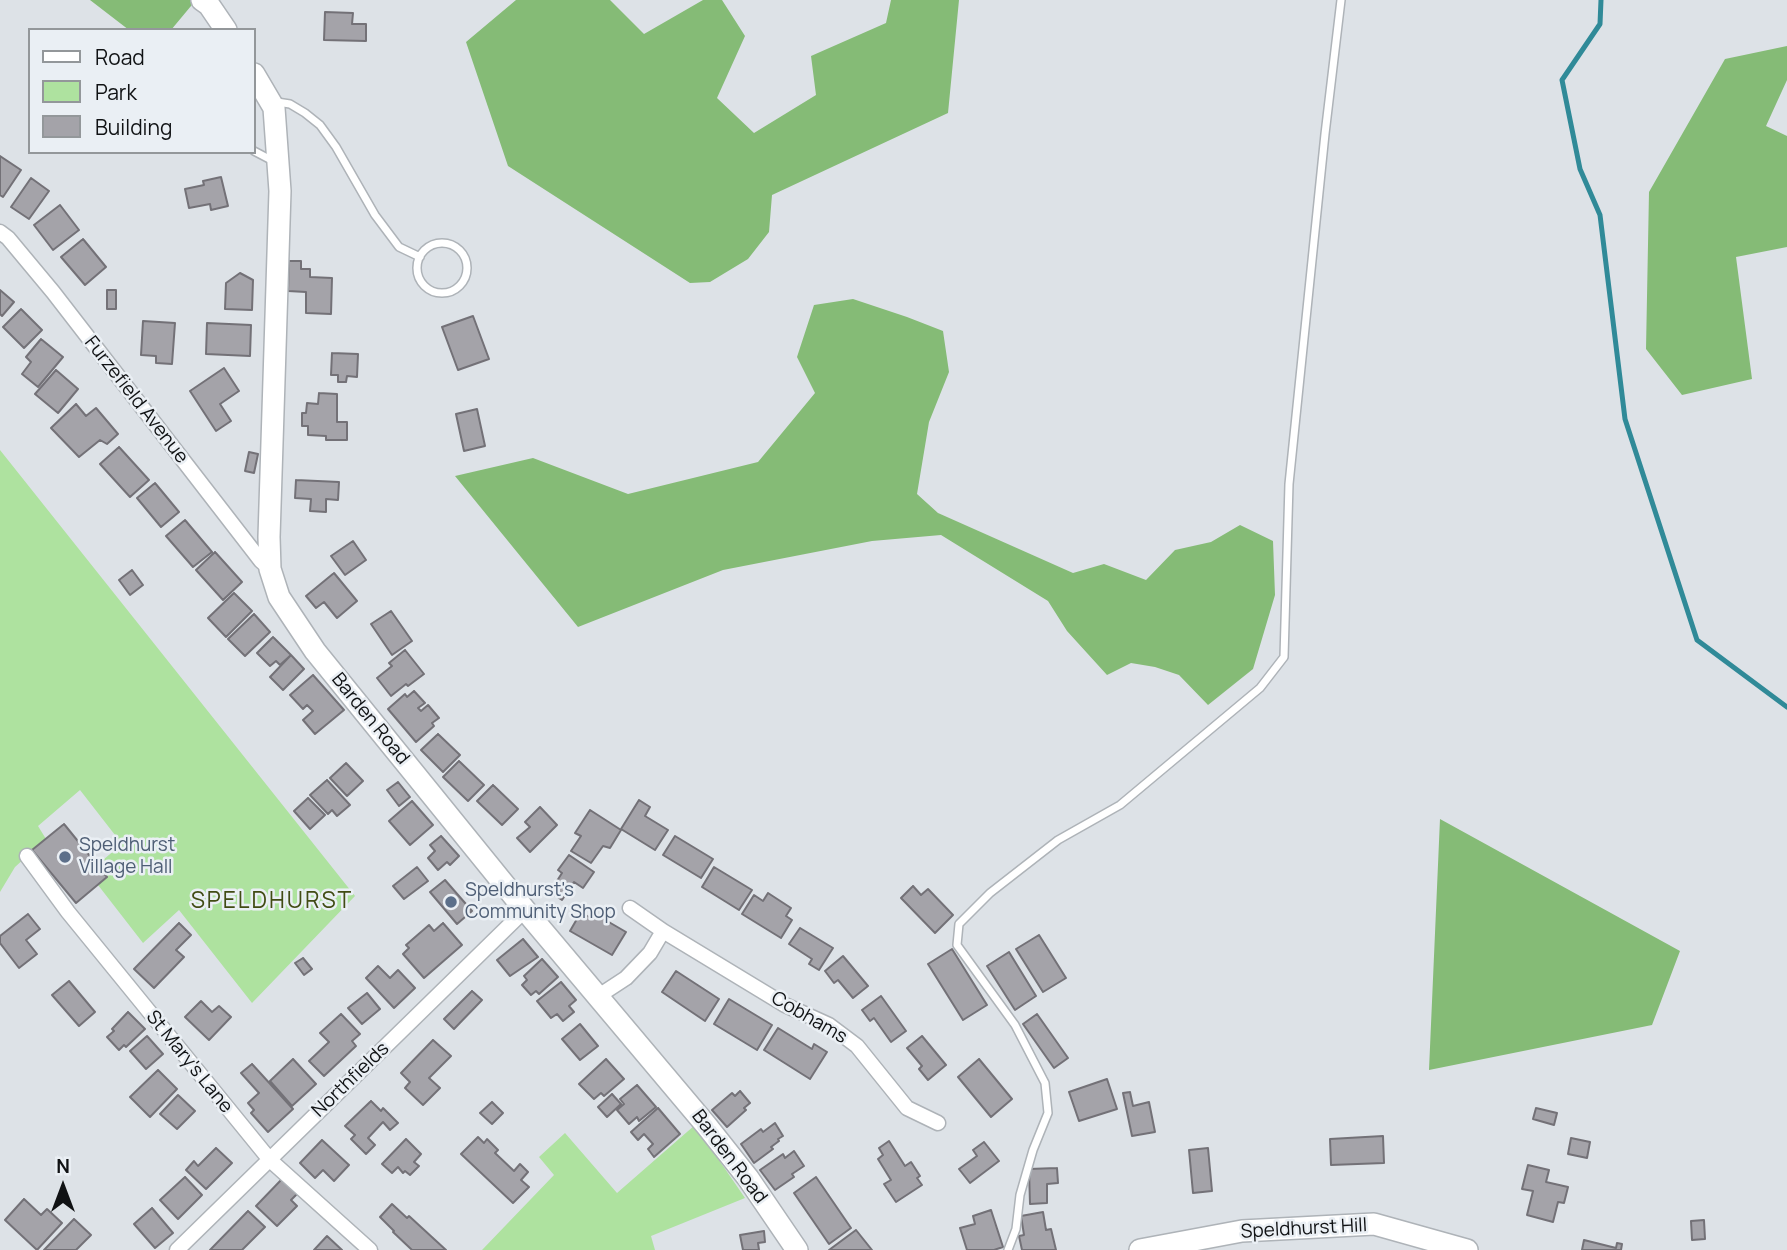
<!DOCTYPE html>
<style>
body{margin:0}
#map{position:relative;width:1787px;height:1250px;overflow:hidden;background:#dde2e7;font-family:Manrope,sans-serif}
canvas{display:block}
.legend{position:absolute;left:28px;top:28px;width:228px;height:126px;box-sizing:border-box;background:#eaeff4;border:2px solid #93979a;margin:0;padding:9px 12px;list-style:none;font-size:21px;color:#101214}
.legend li{display:flex;align-items:center;gap:14px;height:35px}
.legend b{width:35px;border:2px solid #93979a}
.north{position:absolute;left:28px;top:1152px;width:70px;height:70px;-webkit-text-stroke:5px #eaeff4;paint-order:stroke;rotate:0deg;font-size:19px;font-weight:700;line-height:28px;text-align:center;color:#101214}
.north::after{content:'';display:block;margin:auto;width:24px;height:32px;background:#101214;clip-path:polygon(50% 0,100% 100%,50% 72%,0 100%)}
</style>
<div id="map">
<canvas width="1787" height="1250"></canvas>
<ul class="legend">
<li><b style="height:9px;background:#fff"></b>Road</li>
<li><b style="height:19px;background:#aee29f"></b>Park</li>
<li><b style="height:19px;background:#a4a3a9"></b>Building</li>
</ul>
<div class="north">N</div>
</div>
<script>
const c = document.querySelector('canvas').getContext('2d');
c.lineJoin = 'round';
function fill(path, color) { c.fillStyle = color; c.fill(path, 'evenodd'); }
const toPath = rows => new Path2D(rows.map(r => 'M' + r).join(''));
function trace(path, color, width, dash) { c.strokeStyle = color; c.lineWidth = width; c.lineCap = dash ? 'butt' : 'round'; c.setLineDash(dash || []); c.stroke(path); }
function drawText(font, color, halo, rows, align = 'center') {
  c.font = font + ' Manrope,sans-serif'; c.lineWidth = 5; c.setLineDash([]); c.textBaseline = 'middle'; c.strokeStyle = halo; c.fillStyle = color; for (const [text, x, y, turn = 0] of rows) {
    c.save(); c.translate(x, y); c.rotate((+turn || 0) * Math.PI / 180); c.textAlign = isNaN(turn) ? turn : align; if (halo) c.strokeText(text, 0, 0); c.fillText(text, 0, 0); c.restore();
  }
}
fill(toPath([
 [0,450,355,896,252,1003,179,910,143,943,98,885,107,877,97,865,122,844,80,790,38,826,46,839,15,867,0,892],
 [695,1125,745,1198,651,1236,655,1250,482,1250,554,1175,539,1157,565,1133,617,1193]
]), '#aee29f');
fill(toPath([
 [90,0,196,0,171,30,129,30],
 [516,0,610,0,644,34,703,0,722,0,745,36,717,98,754,133,816,95,811,56,886,23,891,0,959,0,948,113,772,195,769,232,748,259,710,282,690,283,508,166,466,42],
 [1787,46,1787,80,1766,126,1787,136,1787,247,1736,257,1752,379,1682,395,1646,349,1649,192,1725,59],
 [853,299,907,317,943,331,949,372,929,422,917,494,938,513,1073,573,1104,564,1146,580,1175,550,1211,542,1240,525,1273,541,1275,595,1253,669,1208,705,1179,675,1155,667,1131,663,1107,675,1067,631,1048,601,941,535,872,541,723,570,578,627,455,476,533,458,628,494,758,462,815,393,797,357,814,305],
 [1440,819,1680,951,1652,1025,1429,1070]
]), '#85bb76');
trace(toPath([
 [1601,0,1600,24,1562,80,1580,169,1600,215,1625,419,1697,640,1787,707]
]), '#308a98', 5);
const building = toPath([
 [325,12,353,13,352,24,366,24,366,41,324,40,325,12],
 [0,156,21,170,3,197,0,195,0,156],
 [221,177,228,206,211,210,210,204,189,208,185,189,204,185,203,181,221,177],
 [31,178,49,191,29,219,11,207,31,178],
 [60,205,79,230,53,250,34,225,60,205],
 [83,239,106,267,85,285,61,257,83,239],
 [289,261,301,261,301,269,310,269,310,277,332,278,331,314,306,313,306,292,288,291,289,261],
 [240,273,253,280,252,310,225,309,226,283,240,273],
 [0,290,14,302,2,316,0,314,0,290],
 [107,290,116,290,116,309,107,309,107,290],
 [21,309,42,330,24,348,3,327,21,309],
 [473,316,489,359,458,370,442,327,473,316],
 [143,321,175,323,172,364,156,363,156,356,141,355,143,321],
 [207,323,251,325,250,356,206,354,207,323],
 [41,339,63,357,38,387,22,374,31,362,26,357,41,339],
 [332,353,358,354,357,377,347,376,346,382,338,382,338,375,331,375,332,353],
 [224,368,239,391,220,404,231,421,216,431,190,391,224,368],
 [56,370,78,389,58,413,35,394,56,370],
 [319,393,337,394,337,422,347,422,347,440,326,440,326,436,308,435,308,426,302,426,302,413,306,413,307,403,318,404,319,393],
 [76,404,86,416,96,408,118,434,107,444,100,440,79,457,51,428,76,404],
 [477,409,485,446,464,451,456,414,477,409],
 [119,447,149,480,130,497,100,464,119,447],
 [249,452,258,454,254,473,245,471,249,452],
 [296,480,339,482,338,500,326,499,326,512,310,511,311,499,295,498,296,480],
 [155,483,179,512,161,527,137,498,155,483],
 [185,520,212,552,193,567,166,536,185,520],
 [353,541,366,560,345,575,331,556,353,541],
 [215,552,242,582,223,600,196,570,215,552],
 [132,570,143,585,130,595,119,580,132,570],
 [334,573,357,601,337,618,324,602,316,608,306,596,334,573],
 [234,593,252,611,226,637,208,618,234,593],
 [391,611,412,641,392,655,371,624,391,611],
 [254,614,270,632,245,656,228,639,254,614],
 [273,637,291,655,280,665,276,661,270,666,257,653,273,637],
 [405,650,424,674,408,686,406,684,391,696,377,678,392,666,389,663,405,650],
 [291,655,304,669,283,690,270,677,291,655],
 [313,675,344,710,315,734,303,720,313,711,307,705,303,709,290,695,313,675],
 [414,691,425,703,418,708,421,711,428,705,439,718,432,723,434,726,416,742,388,709,405,694,407,697,414,691],
 [438,734,460,755,443,772,421,750,438,734],
 [459,761,484,785,468,801,443,777,459,761],
 [346,763,363,781,347,796,330,778,346,763],
 [327,780,350,805,337,816,332,810,328,814,310,795,327,780],
 [398,782,410,797,399,806,387,790,398,782],
 [493,785,518,809,502,825,477,801,493,785],
 [308,798,325,815,310,829,294,811,308,798],
 [639,800,650,807,645,816,668,830,655,850,621,829,639,800],
 [412,801,433,825,410,845,389,821,412,801],
 [540,807,557,825,530,852,517,838,530,827,525,822,540,807],
 [590,810,621,830,610,848,603,846,591,863,571,851,581,836,575,833,590,810],
 [64,824,107,877,76,903,32,850,64,824],
 [441,836,459,856,450,865,447,862,438,870,428,858,435,851,430,845,441,836],
 [675,836,713,859,701,878,663,855,675,836],
 [569,855,594,872,583,888,574,882,562,900,550,892,562,873,558,870,569,855],
 [417,867,428,881,404,899,393,886,417,867],
 [714,867,752,890,739,910,702,887,714,867],
 [445,880,472,911,457,924,430,892,445,880],
 [913,886,921,895,928,889,953,915,935,933,901,898,913,886],
 [768,893,791,908,786,916,792,920,781,938,742,914,754,895,763,901,768,893],
 [581,912,592,919,595,914,626,932,612,955,570,931,581,912],
 [28,914,40,929,26,940,37,954,19,968,0,943,0,936,28,914],
 [179,923,191,935,176,950,184,957,154,988,134,969,179,923],
 [443,923,462,945,424,978,403,954,409,948,406,945,429,925,434,931,443,923],
 [800,928,833,948,819,970,809,964,812,959,789,944,800,928],
 [1039,935,1066,978,1043,992,1016,949,1039,935],
 [523,939,538,957,510,976,497,960,523,939],
 [952,949,987,1005,963,1020,928,964,952,949],
 [1009,952,1036,996,1015,1010,987,966,1009,952],
 [843,956,868,986,853,998,838,980,834,983,825,971,843,956],
 [303,958,312,969,304,975,295,963,303,958],
 [542,959,558,977,539,994,536,991,531,995,522,985,527,980,524,976,542,959],
 [378,966,390,978,398,970,415,988,394,1008,366,978,378,966],
 [676,971,719,999,705,1021,662,992,676,971],
 [69,981,95,1012,79,1026,52,995,69,981],
 [561,982,576,1000,569,1006,574,1012,563,1021,557,1014,551,1018,537,1001,561,982],
 [472,991,482,1000,454,1029,444,1019,472,991],
 [367,993,380,1009,362,1024,348,1008,367,993],
 [881,996,906,1031,891,1042,874,1018,870,1021,862,1010,881,996],
 [729,999,772,1025,757,1050,714,1024,729,999],
 [201,1001,212,1012,219,1006,231,1017,209,1040,185,1017,201,1001],
 [128,1012,145,1029,126,1047,124,1045,119,1050,107,1037,114,1031,112,1029,128,1012],
 [341,1014,360,1034,352,1041,356,1046,324,1076,309,1061,329,1042,320,1033,341,1014],
 [1037,1014,1068,1058,1054,1068,1023,1024,1037,1014],
 [580,1024,598,1046,580,1060,562,1039,580,1024],
 [778,1028,812,1049,814,1044,827,1052,810,1079,764,1050,778,1028],
 [147,1036,163,1054,146,1069,130,1051,147,1036],
 [922,1036,946,1065,928,1080,919,1069,922,1066,907,1048,922,1036],
 [433,1040,451,1056,429,1078,440,1088,423,1105,405,1088,410,1082,401,1073,433,1040],
 [293,1059,316,1084,292,1106,270,1081,293,1059],
 [606,1059,624,1079,604,1096,601,1093,594,1099,579,1084,606,1059],
 [979,1059,1012,1099,991,1117,958,1077,979,1059],
 [252,1064,293,1109,268,1132,251,1113,254,1110,248,1103,259,1093,241,1073,252,1064],
 [158,1070,177,1089,150,1117,130,1097,158,1070],
 [1107,1079,1117,1109,1079,1121,1069,1092,1107,1079],
 [637,1085,656,1107,639,1121,637,1117,629,1124,617,1110,624,1104,620,1099,637,1085],
 [740,1091,750,1103,744,1108,746,1110,727,1127,712,1110,732,1093,735,1096,740,1091],
 [1130,1092,1133,1106,1149,1102,1155,1132,1132,1136,1123,1093,1130,1092],
 [612,1094,621,1104,607,1117,598,1107,612,1094],
 [178,1095,195,1111,177,1129,160,1114,178,1095],
 [371,1101,381,1111,383,1108,398,1123,390,1130,383,1122,368,1138,375,1145,366,1154,351,1139,355,1135,345,1126,371,1101],
 [492,1102,503,1113,492,1124,480,1113,492,1102],
 [658,1108,680,1134,654,1157,648,1149,653,1144,644,1134,638,1140,631,1132,658,1108],
 [1536,1108,1557,1113,1554,1125,1533,1119,1536,1108],
 [775,1123,783,1136,778,1139,779,1141,771,1147,773,1149,754,1163,741,1144,761,1129,763,1132,775,1123],
 [1383,1136,1384,1163,1331,1165,1330,1139,1383,1136],
 [478,1137,484,1143,487,1139,498,1150,495,1153,514,1171,520,1164,528,1172,521,1180,529,1187,513,1203,461,1154,478,1137],
 [1571,1138,1590,1142,1587,1158,1568,1154,1571,1138],
 [406,1139,421,1154,414,1162,419,1166,410,1175,405,1171,403,1173,398,1167,392,1173,382,1164,406,1139],
 [322,1140,349,1165,334,1181,323,1170,315,1178,300,1163,322,1140],
 [889,1141,905,1166,911,1162,920,1176,917,1178,922,1185,896,1202,884,1184,891,1180,878,1159,883,1155,879,1148,889,1141],
 [984,1142,999,1161,970,1183,959,1169,977,1156,973,1150,984,1142],
 [216,1148,232,1163,206,1189,186,1170,194,1161,198,1166,216,1148],
 [1208,1148,1212,1191,1193,1193,1189,1150,1208,1148],
 [794,1151,804,1166,792,1174,794,1177,775,1190,760,1170,783,1154,785,1158,794,1151],
 [1528,1165,1549,1170,1546,1182,1568,1187,1564,1203,1558,1202,1553,1222,1527,1215,1533,1191,1522,1189,1528,1165],
 [1057,1168,1058,1183,1047,1184,1047,1203,1030,1204,1029,1169,1057,1168],
 [185,1177,202,1195,178,1219,160,1200,185,1177],
 [816,1177,851,1228,829,1244,794,1193,816,1177],
 [282,1179,297,1194,291,1200,297,1206,277,1226,256,1206,282,1179],
 [24,1199,41,1215,47,1209,62,1223,37,1250,5,1220,24,1199],
 [392,1204,407,1218,409,1216,446,1250,412,1250,393,1232,394,1231,380,1217,392,1204],
 [152,1208,173,1233,155,1248,134,1224,152,1208],
 [991,1210,1003,1247,994,1250,967,1250,960,1228,975,1224,973,1216,991,1210],
 [248,1211,265,1227,242,1250,210,1250,248,1211],
 [1043,1212,1046,1230,1051,1229,1056,1250,1022,1250,1019,1236,1024,1235,1021,1216,1043,1212],
 [74,1219,91,1235,76,1250,44,1250,74,1219],
 [1704,1220,1705,1239,1692,1240,1691,1221,1704,1220],
 [856,1230,872,1250,829,1250,856,1230],
 [764,1231,765,1242,758,1243,759,1250,743,1250,740,1235,764,1231],
 [327,1236,342,1250,314,1250,327,1236],
 [1584,1240,1616,1248,1617,1243,1622,1244,1621,1250,1582,1250,1584,1240]
]);
fill(building, '#a4a3a9');
trace(building, '#737177', 2);
const lane = toPath([
 [277,102,290,104,305,113,320,125,336,147,375,215,399,247,420,257],
 [254,151,275,162],
 '417 268a25 25 0 1 1 50 0a25 25 0 1 1-50 0Z',
 [1008,1250,1016,1229,1020,1195,1033,1150,1048,1113,1045,1083,1015,1025,957,945,959,924,990,893,1058,840,1120,805,1260,688,1284,657,1289,484,1325,134,1341,0]
]);
const street = toPath([
 [0,232,8,238,53,292,261,561,270,569],
 [27,856,68,912,270,1160,370,1250],
 [630,908,663,931],
 [597,997,626,978,650,953,663,931,785,1005,829,1025,857,1046,907,1108,938,1123],
 [177,1250,525,910]
]);
const secondary = toPath([
 [202,0,209,5,226,30],
 [254,74,274,108,280,191,269,537,270,569,279,597,315,651,525,910,706,1125,748,1178,797,1250],
 [1140,1250,1242,1231,1374,1224,1467,1250]
]);
trace(lane, '#aeb3b8', 10);
trace(street, '#aeb3b8', 17);
trace(secondary, '#aeb3b8', 24);
trace(lane, '#fff', 7);
trace(street, '#fff', 14);
trace(secondary, '#fff', 21);
for (const [x, y, r, color] of [
 [65,857,7,"#5c6f8a"],
 [451,902,7,"#5c6f8a"]
]) { const dot = new Path2D(); dot.arc(x, y, r, 0, 2 * Math.PI); c.fillStyle = color; c.fill(dot); trace(dot, '#eaeff4', 2.5); }
drawText('19px', '#101214', '#eaeff4', [
 ["Furzefield Avenue",136,400,52],
 ["Barden Road",370,719,51],
 ["Cobhams",809,1018,30],
 ["St Mary's Lane",189,1062,51],
 ["Northfields",351,1080,-44],
 ["Barden Road",729,1157,53],
 ["Speldhurst Hill",1304,1229,-3]
]);
drawText('19px', '#4e5e75', '#eaeff4', [
 ["Speldhurst",79,846],
 ["Village Hall",79,868],
 ["Speldhurst's",465,891],
 ["Community Shop",465,913]
], 'left');
c.letterSpacing = '2px';
drawText('23px', '#414c14', '#eaeff4', [
 ["SPELDHURST",272,902]
]);
c.letterSpacing = '0px';
</script>
